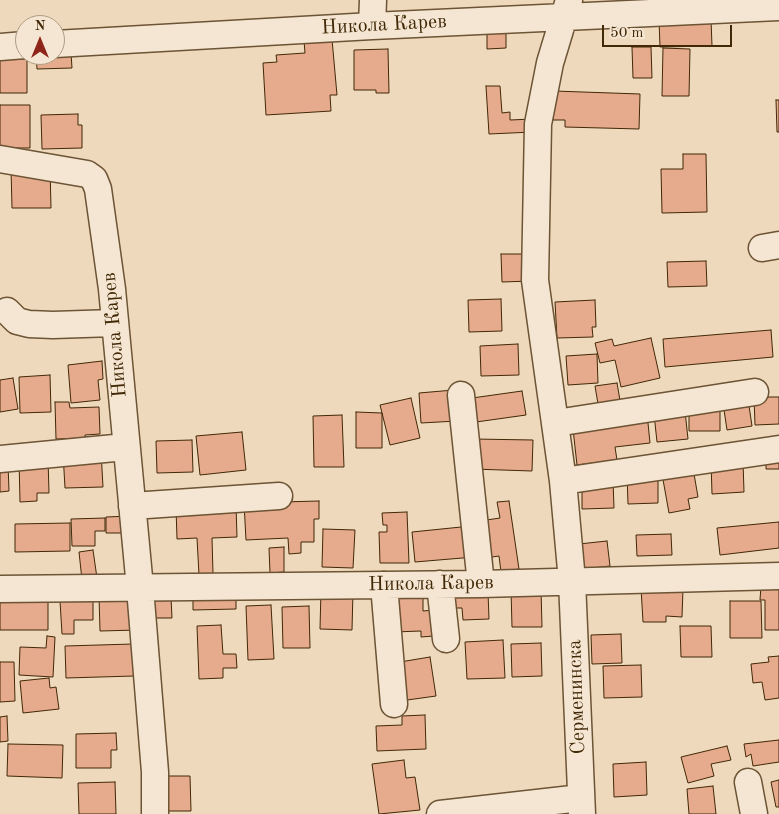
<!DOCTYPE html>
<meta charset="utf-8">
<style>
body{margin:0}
#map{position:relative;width:779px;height:814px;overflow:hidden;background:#efd9bc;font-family:"Old Standard TT",serif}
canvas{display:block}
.north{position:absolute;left:15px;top:15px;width:50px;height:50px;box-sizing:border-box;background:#f5e6d3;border:1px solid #ad9a81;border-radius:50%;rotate:0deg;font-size:14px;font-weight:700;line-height:20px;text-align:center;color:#412806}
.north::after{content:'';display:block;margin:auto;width:18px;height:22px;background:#8f2418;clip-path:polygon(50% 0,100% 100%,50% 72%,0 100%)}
.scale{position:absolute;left:602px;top:25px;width:130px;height:22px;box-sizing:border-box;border:2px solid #412806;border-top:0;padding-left:6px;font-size:15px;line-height:18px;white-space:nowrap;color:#412806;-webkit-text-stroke:4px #f5e6d3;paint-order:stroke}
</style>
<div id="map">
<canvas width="779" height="814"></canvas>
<div class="north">N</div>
<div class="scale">50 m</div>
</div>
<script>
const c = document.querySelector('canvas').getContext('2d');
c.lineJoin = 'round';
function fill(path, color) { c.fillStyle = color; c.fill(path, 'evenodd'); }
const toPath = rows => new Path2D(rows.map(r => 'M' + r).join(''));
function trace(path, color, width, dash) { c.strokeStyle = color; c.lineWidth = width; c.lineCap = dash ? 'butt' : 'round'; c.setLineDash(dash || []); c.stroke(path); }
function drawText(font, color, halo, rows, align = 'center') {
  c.font = font + ' "Old Standard TT",serif'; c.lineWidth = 4; c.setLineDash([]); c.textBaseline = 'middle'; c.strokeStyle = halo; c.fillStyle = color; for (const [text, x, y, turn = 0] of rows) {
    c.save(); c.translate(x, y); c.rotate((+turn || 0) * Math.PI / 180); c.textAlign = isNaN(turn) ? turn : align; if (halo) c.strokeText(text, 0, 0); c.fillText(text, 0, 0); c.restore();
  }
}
const building = toPath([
 [711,19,712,46,660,47,659,20,711,19],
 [487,30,506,30,506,48,487,49,487,30],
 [332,39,337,95,330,95,331,111,266,115,263,63,277,62,276,55,305,53,304,41,332,39],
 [632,47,651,47,652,78,633,78,632,47],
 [663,48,690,49,689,96,662,96,663,48],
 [388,49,389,93,376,93,376,90,354,90,354,50,388,49],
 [71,53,72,68,37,69,36,55,71,53],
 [0,59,27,59,27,93,0,93,0,59],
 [486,86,500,86,502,113,510,112,510,120,533,119,533,132,489,134,486,86],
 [554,91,640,94,639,129,565,127,565,120,553,120,554,91],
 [776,100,779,100,779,132,777,132,776,100],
 [0,105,30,105,30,148,0,148,0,105],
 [78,114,78,125,82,125,82,148,42,149,41,115,78,114],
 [683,154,706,154,707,212,662,213,661,169,683,169,683,154],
 [50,168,51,208,12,208,11,169,50,168],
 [501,254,530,254,531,281,502,282,501,254],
 [706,261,707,286,668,287,667,262,706,261],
 [501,299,502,331,469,332,468,300,501,299],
 [595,300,596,327,592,327,593,337,557,338,555,302,595,300],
 [771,330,773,357,665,367,663,339,771,330],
 [651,338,660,378,621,387,615,360,600,363,595,343,612,339,614,346,651,338],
 [518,344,519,375,481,376,480,346,518,344],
 [597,354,598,383,568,385,566,356,597,354],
 [102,361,103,379,98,380,100,400,71,403,68,365,102,361],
 [50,375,51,412,20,413,19,377,50,375],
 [13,378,18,409,0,412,0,380,13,378],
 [617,383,621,406,599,410,595,386,617,383],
 [454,390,457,421,421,423,419,393,454,390],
 [522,391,526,415,469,423,465,399,522,391],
 [754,397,779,397,779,424,755,425,754,397],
 [411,398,420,438,390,445,380,405,411,398],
 [748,399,752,426,727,430,723,403,748,399],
 [55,402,69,402,70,408,99,407,100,434,85,435,85,438,56,439,55,402],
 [720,405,720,431,689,431,689,406,720,405],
 [685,411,688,439,657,442,654,414,685,411],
 [356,412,382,413,382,448,356,448,356,412],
 [647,413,650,443,615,447,617,460,577,465,573,429,647,413],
 [342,415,344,467,314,467,313,416,342,415],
 [242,432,246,470,200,475,196,436,242,432],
 [473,439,533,440,532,471,472,469,473,439],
 [192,440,193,472,157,473,156,441,192,440],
 [101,451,103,487,65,488,63,453,101,451],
 [766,453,779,453,779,469,766,469,766,453],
 [48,458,49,493,37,493,37,501,20,502,19,459,48,458],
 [743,461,744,492,712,494,711,462,743,461],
 [0,464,8,464,9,491,0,492,0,464],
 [693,468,698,497,688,499,690,509,669,513,662,474,693,468],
 [658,474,658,503,628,504,627,475,658,474],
 [613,480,614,508,582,509,582,481,613,480],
 [319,501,319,519,314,519,314,542,301,542,301,553,289,554,288,538,246,540,244,503,319,501],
 [509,501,519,569,501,572,499,556,485,558,480,521,500,518,497,502,509,501],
 [236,506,237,537,212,538,213,574,199,575,197,538,177,539,176,508,236,506],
 [407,512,409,563,380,563,379,532,387,532,387,525,383,525,382,513,407,512],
 [131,516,131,533,106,533,106,517,131,516],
 [105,518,105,531,95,531,95,546,72,546,71,519,105,518],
 [779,522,779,548,720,555,717,528,779,522],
 [70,523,70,551,15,552,15,524,70,523],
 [471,526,474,557,415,562,412,532,471,526],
 [323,529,355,530,353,568,322,567,323,529],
 [671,534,672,555,637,556,636,535,671,534],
 [607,541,610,566,582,569,579,544,607,541],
 [284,547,284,572,270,573,269,548,284,547],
 [93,550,97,578,82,580,79,552,93,550],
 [761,586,779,586,779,630,765,630,765,600,760,600,761,586],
 [641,588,683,589,682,617,666,616,666,622,643,622,641,588],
 [541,589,542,627,512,627,511,590,541,589],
 [321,590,353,591,352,630,320,629,321,590],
 [488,592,489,619,463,620,462,608,454,608,453,593,488,592],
 [137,595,138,630,100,631,99,596,137,595],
 [236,595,236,609,193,610,193,596,236,595],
 [171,597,172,618,155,618,154,598,171,597],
 [396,597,423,597,423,611,434,610,434,636,421,637,421,631,394,632,396,597],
 [93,599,93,620,74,620,74,634,62,634,60,601,93,599],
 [0,600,48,601,48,630,0,630,0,600],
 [730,601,761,601,762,638,730,638,730,601],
 [271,605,274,659,248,660,246,606,271,605],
 [309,606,310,648,283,648,282,607,309,606],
 [221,625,223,654,236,654,237,668,223,668,223,678,199,679,197,626,221,625],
 [680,626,711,626,712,657,681,657,680,626],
 [621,634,622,663,592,664,591,635,621,634],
 [47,636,55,637,53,677,19,675,20,647,46,648,47,636],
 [503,640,505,678,467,679,465,642,503,640],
 [541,643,542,676,512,677,511,644,541,643],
 [133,644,134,676,66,678,65,646,133,644],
 [779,656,779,698,765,700,762,682,753,683,751,664,769,662,768,657,779,656],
 [430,657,436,696,400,701,394,663,430,657],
 [0,662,14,662,15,701,0,702,0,662],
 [641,665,642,697,604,698,603,666,641,665],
 [49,678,50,688,56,687,59,709,23,713,20,681,49,678],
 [425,715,426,749,377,751,376,726,402,725,402,716,425,715],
 [7,716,8,741,0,742,0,717,7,716],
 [116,733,117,750,111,750,111,768,76,768,76,734,116,733],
 [779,740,779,762,753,766,751,754,746,757,744,744,779,740],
 [8,744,63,745,62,778,7,776,8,744],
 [727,746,731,760,711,764,714,776,688,783,681,757,727,746],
 [404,760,406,778,415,777,420,810,379,814,372,764,404,760],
 [646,762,647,795,614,797,613,764,646,762],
 [161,776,190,776,191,811,161,811,161,776],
 [779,780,779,807,776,807,771,782,779,780],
 [115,782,116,814,79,814,78,783,115,782],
 [713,786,716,814,689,814,687,789,713,786]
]);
fill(building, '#e6aa8d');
trace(building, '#412806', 1);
const minor = toPath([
 [569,0,550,63,538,124,535,280,563,481,572,581,582,814],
 [372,26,373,0],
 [55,44,372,26,779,7],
 [0,47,25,45],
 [0,159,87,174,94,179,98,189,112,289,140,588,155,772,155,814],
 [762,248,779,245],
 [7,311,17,321,29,324,53,325,114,323],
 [461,395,481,584],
 [556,423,755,392],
 [0,459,125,447],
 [563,481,779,449],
 [132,506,279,496],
 [440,584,446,639],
 [384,585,394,704],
 [0,589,481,584,779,576],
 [748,782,754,814],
 [440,814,581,798]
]);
trace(minor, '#6c5434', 29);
trace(minor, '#f5e6d3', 26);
drawText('20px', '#412806', '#f5e6d3', [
 ["Никола Карев",384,25,-3],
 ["Никола Карев",115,335,-95],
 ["Никола Карев",431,584,-1],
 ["Серменинска",577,697,-92]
]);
</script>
